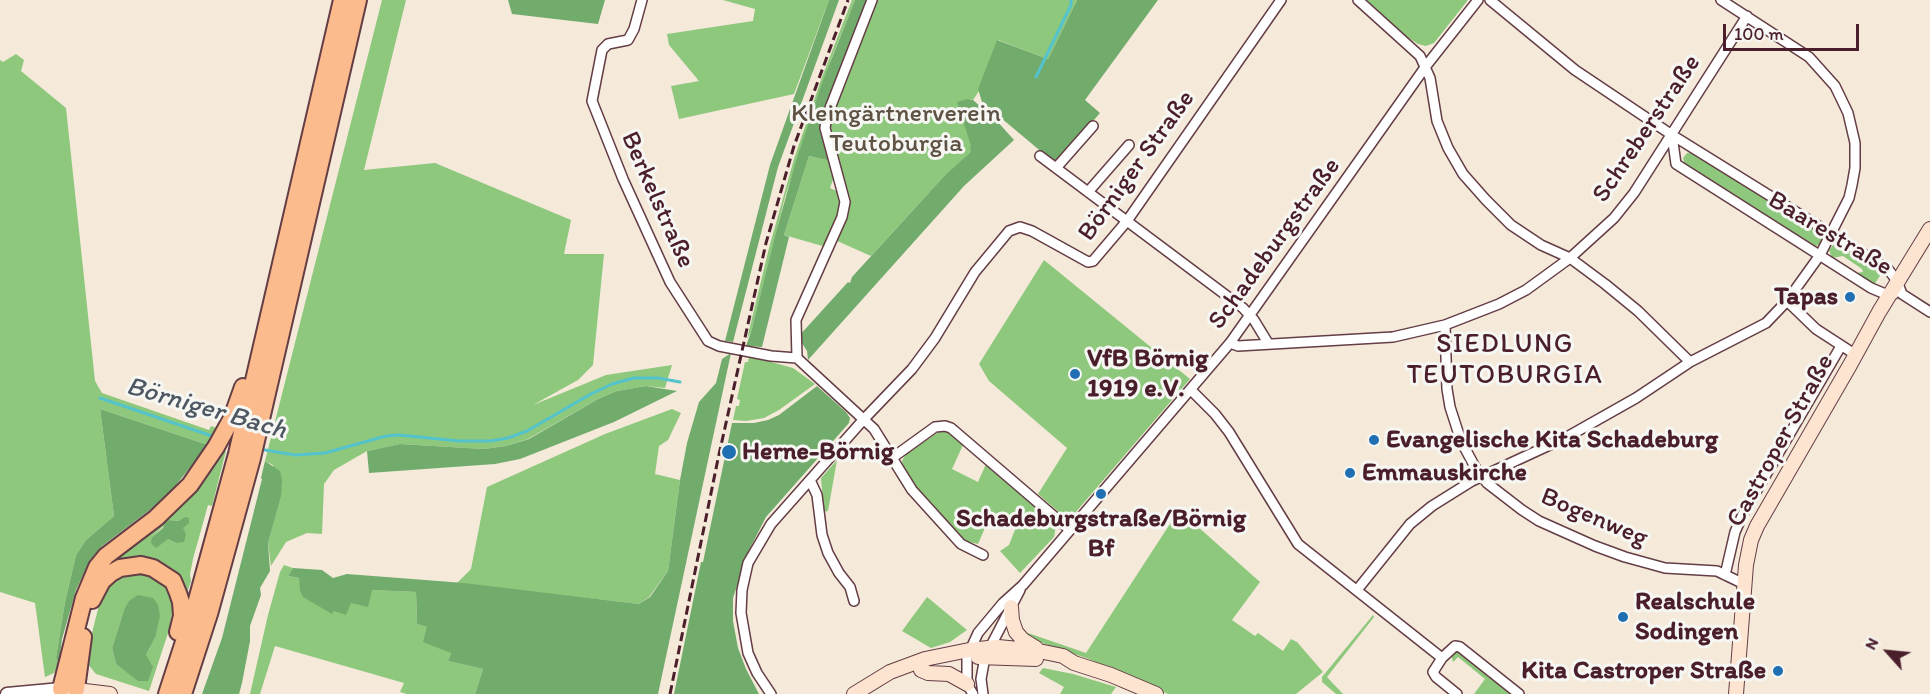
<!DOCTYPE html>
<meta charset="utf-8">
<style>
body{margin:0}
#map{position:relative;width:1930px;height:694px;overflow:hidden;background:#f5e9da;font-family:Itim,sans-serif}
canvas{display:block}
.north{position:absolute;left:1858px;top:622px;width:60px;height:60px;-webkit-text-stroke:4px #f6f6f2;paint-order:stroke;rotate:297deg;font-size:16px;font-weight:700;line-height:24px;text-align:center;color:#4a1f2b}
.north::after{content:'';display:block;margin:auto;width:21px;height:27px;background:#4a1f2b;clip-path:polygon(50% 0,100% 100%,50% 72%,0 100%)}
.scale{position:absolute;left:1723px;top:24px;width:136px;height:27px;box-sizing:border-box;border:3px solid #4a1f2b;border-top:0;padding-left:8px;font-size:18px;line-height:21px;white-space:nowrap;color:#4a1f2b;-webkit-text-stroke:4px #f6f6f2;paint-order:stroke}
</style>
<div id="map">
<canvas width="1930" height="694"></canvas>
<div class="north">N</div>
<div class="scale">100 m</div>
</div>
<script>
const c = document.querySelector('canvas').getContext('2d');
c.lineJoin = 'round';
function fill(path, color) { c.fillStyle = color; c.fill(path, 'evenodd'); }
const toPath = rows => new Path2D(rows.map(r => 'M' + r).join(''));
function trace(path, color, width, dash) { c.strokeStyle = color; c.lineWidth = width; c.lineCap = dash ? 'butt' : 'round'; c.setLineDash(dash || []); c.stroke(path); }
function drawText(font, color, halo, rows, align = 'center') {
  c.font = font + ' Itim,sans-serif'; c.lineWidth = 6; c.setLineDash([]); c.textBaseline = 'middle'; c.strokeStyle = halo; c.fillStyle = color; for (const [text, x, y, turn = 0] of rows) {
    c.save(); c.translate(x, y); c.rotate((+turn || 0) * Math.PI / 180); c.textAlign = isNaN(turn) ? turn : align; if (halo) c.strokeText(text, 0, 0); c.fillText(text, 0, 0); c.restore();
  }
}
fill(toPath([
 [382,0,406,0,364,170,435,163,571,220,564,254,604,254,593,365,578,380,533,405,606,375,672,365,665,388,646,386,617,391,598,399,528,439,506,446,484,449,400,444,367,451,334,470,324,484,322,534,307,533,286,542,271,566,268,543,277,509,273,465,265,461],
 [723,0,829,0,794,94,679,119,671,86,699,81,669,45,667,34,753,21,755,9],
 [852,0,855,0,832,57,785,197,751,332,747,339,769,248,794,159,822,77],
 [874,0,1077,0,1048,59,998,40,979,91,973,100,970,99,972,152,946,174,871,256,835,240,845,217,828,130,830,117],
 [1363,0,1468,0,1434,43,1426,46,1418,44,1398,31],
 [16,54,24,60,21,71,66,108,95,381,102,393,209,430,211,426,217,428,208,445,100,409,114,516,86,540,76,555,65,602,56,658,59,663,54,673,45,677,35,603,0,592,0,60,3,62],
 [1694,152,1822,232,1824,238,1822,243,1814,247,1685,165,1683,158,1687,153],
 [809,156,831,161,835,174,830,188,839,192,841,208,826,247,784,235],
 [1834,244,1840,245,1883,271,1874,285,1856,273,1863,272,1862,269,1843,256,1832,258,1829,250],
 [1044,260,1190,379,1075,513,1070,516,1062,515,1038,494,1067,448,989,381,979,364],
 [749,356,793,368,815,384,779,410,764,418,746,421,733,420,736,406,739,406,740,400,737,399,745,362,748,362],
 [672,409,681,413,668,440,659,446,655,474,680,480,668,571,649,597,639,604,457,583,471,569,487,487,605,434],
 [943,431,951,434,963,445,952,469,978,482,986,464,1053,522,1056,526,1054,537,1020,573,1000,551,1009,545,1016,527,991,514,978,544,965,541,919,493,903,468,902,461,905,455,937,433],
 [220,448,226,451,212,506,208,505,193,559,190,574,191,581,186,596,151,563,96,575],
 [170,520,179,521,176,543,168,539,162,542,152,537],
 [837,460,828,511,824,512,821,478],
 [1179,510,1260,582,1232,620,1255,636,1258,633,1283,651,1291,639,1297,642,1323,672,1296,694,1168,694,1089,659,1025,637,1028,633,1086,653],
 [284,565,293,568,288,576,299,578,300,584,332,613,334,611,372,590,416,592,417,624,427,627,451,653,448,661,483,669,475,694,407,694,400,692,404,683,275,646,260,694,250,694,268,615,280,572],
 [135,572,148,574,165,584,172,594,175,613,172,613,169,630,149,691,96,674,87,663,86,657,100,601,109,584,119,577],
 [124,610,155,638,146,655,127,672,116,664,112,648],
 [927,597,967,630,950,642,931,648,902,631],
 [1373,615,1374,617,1327,677,1343,694,1336,694,1322,682,1322,677],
 [1457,650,1459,651,1515,694,1474,694,1485,679,1458,657,1453,662,1451,654],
 [1043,668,1073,674,1116,687,1111,694,1060,694,1064,687,1039,673]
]), '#8dc87d');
fill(toPath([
 [508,0,605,0,598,24,512,14],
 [829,0,839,0,778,167,733,342,725,341,770,165],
 [855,0,869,0,824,116,831,161,809,156,784,235,789,237,762,347,746,346,751,332,776,232,796,161,822,83],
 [1077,0,1158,0,1085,100,1100,113,1056,164,982,102,978,89,997,40,1048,59],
 [967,99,973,100,997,121,1014,140,964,186,808,360,807,351,798,337,848,282,850,283,852,277,946,174,971,152,970,147,971,146,957,102],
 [731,353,658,694,475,694,483,669,448,661,451,653,423,642,427,627,417,624,416,592,372,590,368,607,351,603,346,615,334,611,332,614,303,597,300,591,299,578,288,576,293,568,322,570,333,578,347,574,464,583,639,604,650,597,668,571,680,480,687,443,699,402,716,383,722,359],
 [646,386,677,391,614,422,520,459,495,464,369,473,367,451,400,444,484,449,506,446,529,439,598,399,617,391],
 [817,386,846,412,850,418,849,423,766,517,749,550,733,598,733,621,738,648,746,669,759,694,674,694,701,562,703,562,732,423,754,423,768,420,779,415],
 [100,409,208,445,172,490,155,506,102,546,90,560,76,590,62,639,59,663,56,658,65,602,76,555,86,540,114,516],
 [265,461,280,471,282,480,281,496,268,543,270,571,260,588,261,595,250,626,250,641,242,683,239,694,202,694,222,638,262,479,261,478],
 [185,517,189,518,189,523,183,528,186,534,184,542,176,543,168,539,156,548,151,543,152,537,163,528,165,522,170,520,179,521],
 [138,595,153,598,158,605,160,616,155,638,146,655,153,667,148,681,138,681,116,664,112,648,124,610,129,601]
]), '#72ac6c');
trace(toPath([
 [1036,77,1071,5,1071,0],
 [100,398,215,437],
 [259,449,295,455,325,453,386,436,399,435,459,441,490,441,508,438,527,431,589,395,612,384,634,378,658,378,680,382]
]), '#55c3cc', 3);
const minor = toPath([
 [642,0,634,29,628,40,608,44,602,50,592,101,623,179,670,282,708,341,719,346,771,356,797,358],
 [872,0,827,116,825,128,845,202,842,217,796,320,797,358,874,429,912,490,961,544,983,555],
 [1358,0,1420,56,1430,78,1437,121,1448,148,1463,174,1486,200,1511,225,1541,245,1570,258,1605,284,1638,311,1690,362],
 [1490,0,1575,70,1672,135,1888,269,1897,281,1902,294],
 [1672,135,1676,164,1871,288,1883,293,1894,294],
 [1040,156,1243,308,1254,320,1268,343],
 [1056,168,1093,126],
 [1088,192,1129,145],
 [1902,294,1930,312],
 [1787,301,1816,329,1856,355],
 [1445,325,1447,389,1450,407,1461,441,1475,467,1487,483,1522,510,1539,521,1595,546,1625,557,1665,568,1717,571,1744,584],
 [1230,343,1238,346,1393,337,1445,325,1499,304,1526,290,1570,258,1614,218,1634,193,1747,16],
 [1191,390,1215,414,1229,432,1298,544,1442,658],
 [892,458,935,427,945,426,951,428,1070,530],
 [810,480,817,495,822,535,828,553,839,573,850,587,854,601],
 [1725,575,1735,532,1743,514,1841,346],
 [1357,590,1410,524,1432,506,1472,481,1567,437,1636,398,1690,362,1766,323,1787,301,1820,255,1849,198,1852,185,1855,168,1855,143,1848,113,1835,86,1809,57,1721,0],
 [771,694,757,673,748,653,741,613,742,590,748,563,771,524,864,419,912,369,935,338,975,272,1009,231,1020,227,1032,231,1088,262,1093,261,1127,221,1281,0],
 [973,694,967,684,967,657,978,633,1003,603,1023,585,1230,343,1426,66,1478,0],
 [983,694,981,679,985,657,1020,590],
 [1457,694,1436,677,1433,672,1442,658,1455,646,1460,647,1519,694]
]);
const tertiary = toPath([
 [7,694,61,689]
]);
const secondary = toPath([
 [1011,607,1012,620,1016,632,1023,640,1036,648],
 [978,657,1036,659],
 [921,670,928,673,949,674,967,684],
 [68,689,110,694],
 [854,694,890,672,925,659,969,650,998,647,1039,651,1063,656,1074,663,1111,675,1156,694],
 [1736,694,1746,565,1751,540,1757,526,1850,365,1879,312,1930,229]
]);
const motorway = toPath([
 [92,600,102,581,111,573,120,568,141,565,153,568,173,581,178,593,181,602,182,616,178,632],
 [61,689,84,598,97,567,106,556,156,518,190,485,216,447,232,418,243,387],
 [76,689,83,637],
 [167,694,194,611,237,454,342,0],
 [183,694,209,614,252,458,358,0]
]);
trace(minor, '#643d45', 12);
trace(tertiary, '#643d45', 15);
trace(secondary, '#643d45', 16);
trace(motorway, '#643d45', 20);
trace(minor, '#fff', 9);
trace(tertiary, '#fff', 12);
trace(secondary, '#fde4d1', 14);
trace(motorway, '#fbbb8d', 16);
trace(toPath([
 [670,694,718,459,766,243,794,146,848,0]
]), '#4a1f2b', 3, [9, 4.5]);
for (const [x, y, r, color] of [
 [1850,297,6,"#1f6fb2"],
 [1075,374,6,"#1f6fb2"],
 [1374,440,6,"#1f6fb2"],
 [729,452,8,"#1f6fb2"],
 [1350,473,6,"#1f6fb2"],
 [1101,494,6,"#1f6fb2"],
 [1623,617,6,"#1f6fb2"],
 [1778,671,6,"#1f6fb2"]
]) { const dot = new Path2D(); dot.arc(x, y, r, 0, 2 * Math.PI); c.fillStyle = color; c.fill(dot); trace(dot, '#f6f6f2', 2); }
drawText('26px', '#5e5244', '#f6f6f2', [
 ["Kleingärtnerverein",896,114],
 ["Teutoburgia",896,144]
]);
drawText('26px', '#4a1f2b', '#f6f6f2', [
 ["Schreberstraße",1647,129,-56],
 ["Börniger Straße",1137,166,-54],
 ["Berkelstraße",657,200,66],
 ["Baarestraße",1830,234,31],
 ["Schadeburgstraße",1275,244,-54],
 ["Castroper Straße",1781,441,-61],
 ["Bogenweg",1594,518,23]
]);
drawText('bold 26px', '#4a1f2b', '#f6f6f2', [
 ["Tapas",1838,297,"right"],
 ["VfB Börnig",1087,359],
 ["1919 e.V.",1087,389],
 ["Evangelische Kita Schadeburg",1386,440],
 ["Herne-Börnig",742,452],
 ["Emmauskirche",1362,473],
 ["Schadeburgstraße/Börnig",1101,519,"center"],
 ["Bf",1101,549,"center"],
 ["Realschule",1635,602],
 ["Sodingen",1635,632],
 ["Kita Castroper Straße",1766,671,"right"]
], 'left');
c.letterSpacing = '1.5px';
drawText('27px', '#4a1f2b', '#f6f6f2', [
 ["SIEDLUNG",1505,345],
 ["TEUTOBURGIA",1505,376]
]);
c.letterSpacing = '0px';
drawText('italic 27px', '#4e5863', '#f6f6f2', [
 ["Börniger Bach",206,409,16]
]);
</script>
